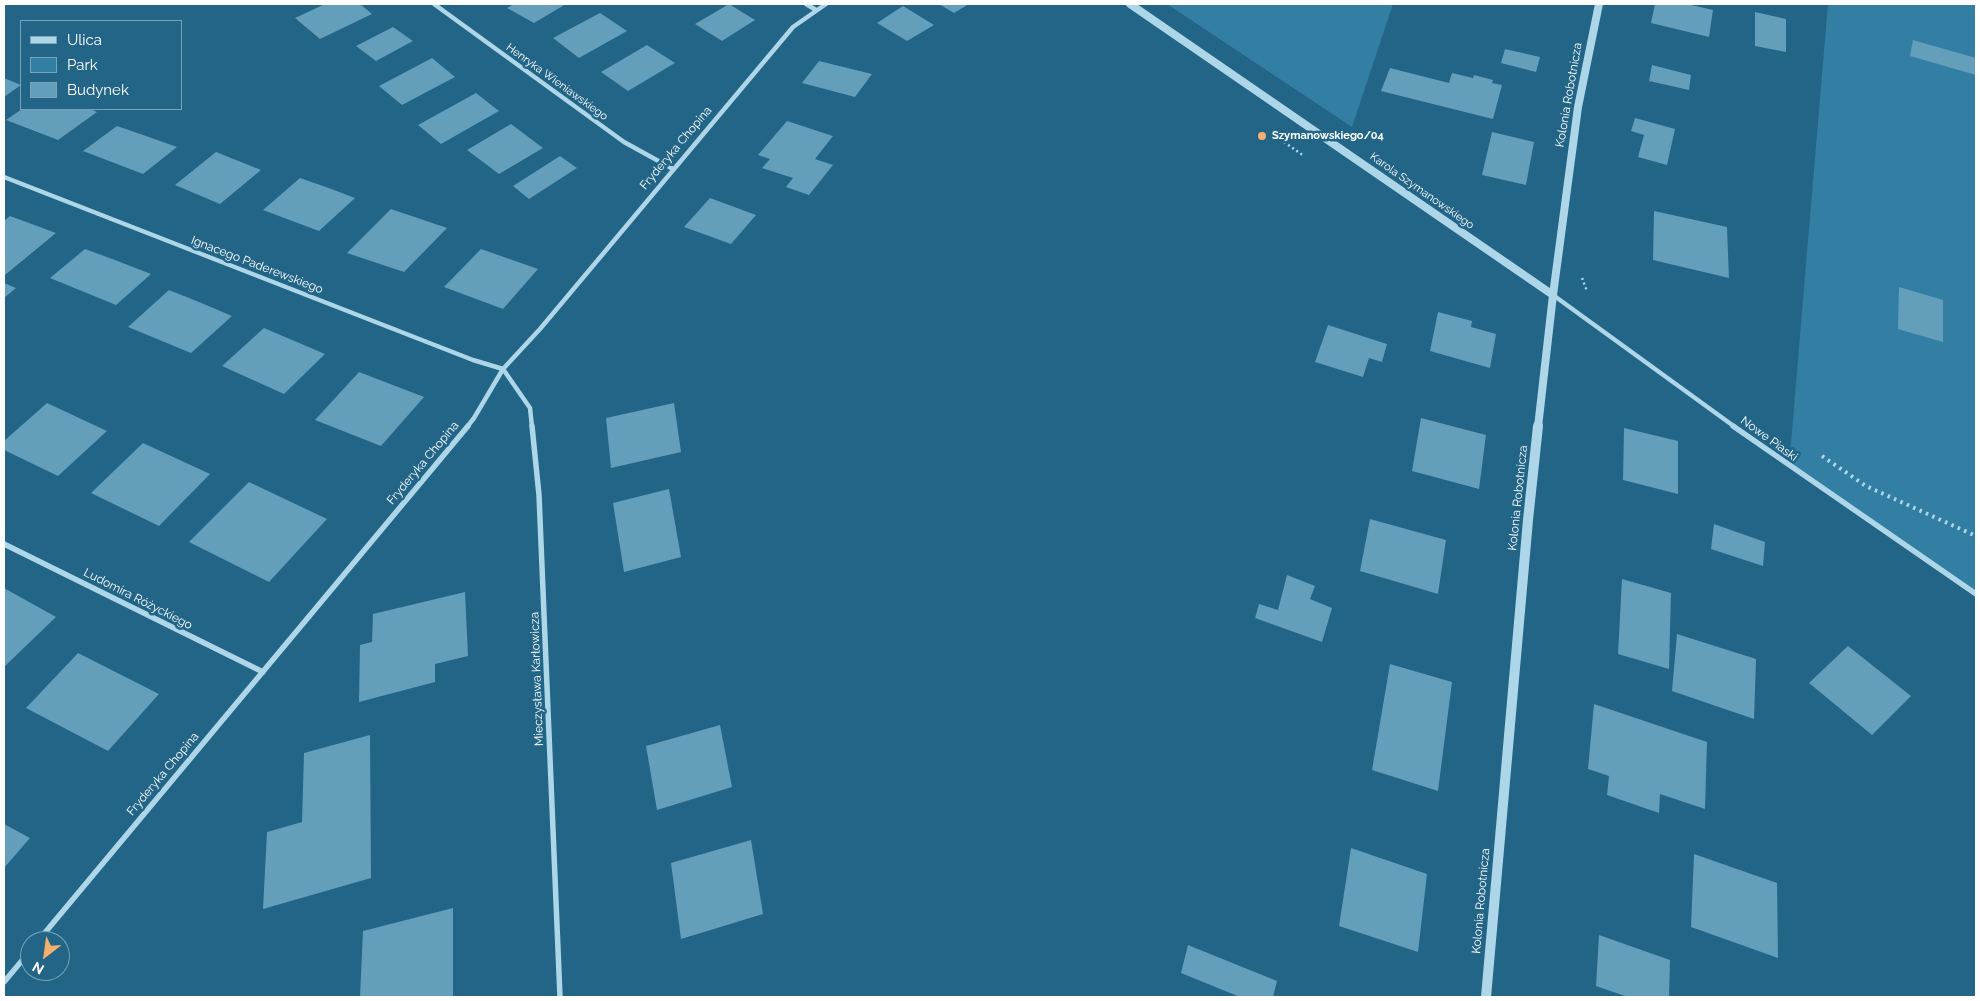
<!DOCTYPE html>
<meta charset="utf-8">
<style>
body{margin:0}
#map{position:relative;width:1980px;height:1001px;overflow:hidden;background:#226587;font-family:Raleway,sans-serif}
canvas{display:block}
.frame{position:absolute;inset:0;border:5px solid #fff;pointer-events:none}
.legend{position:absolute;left:20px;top:20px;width:162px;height:90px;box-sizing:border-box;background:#226587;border:1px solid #7aa3b7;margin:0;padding:6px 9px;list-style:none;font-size:15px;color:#fff}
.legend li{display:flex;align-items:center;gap:10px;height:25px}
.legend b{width:25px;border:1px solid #7aa3b7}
.north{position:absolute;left:20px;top:931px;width:50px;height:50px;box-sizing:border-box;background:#226587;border:1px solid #7aa3b7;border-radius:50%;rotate:210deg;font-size:14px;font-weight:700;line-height:20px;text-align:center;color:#fff}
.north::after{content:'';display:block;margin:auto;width:18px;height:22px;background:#f5b06f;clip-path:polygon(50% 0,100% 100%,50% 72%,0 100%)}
</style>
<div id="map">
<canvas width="1980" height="1001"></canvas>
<div class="frame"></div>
<ul class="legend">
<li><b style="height:6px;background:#add6e9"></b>Ulica</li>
<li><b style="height:14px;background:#337fa3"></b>Park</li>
<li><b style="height:14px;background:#639eba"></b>Budynek</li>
</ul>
<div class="north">N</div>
</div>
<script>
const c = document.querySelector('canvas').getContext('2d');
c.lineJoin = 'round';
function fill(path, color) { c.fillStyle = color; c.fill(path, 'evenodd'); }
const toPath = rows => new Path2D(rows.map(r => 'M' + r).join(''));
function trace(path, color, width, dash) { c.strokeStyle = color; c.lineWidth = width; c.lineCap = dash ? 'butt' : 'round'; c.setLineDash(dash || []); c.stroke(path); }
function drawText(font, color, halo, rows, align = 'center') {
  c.font = font + ' Raleway,sans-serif'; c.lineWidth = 5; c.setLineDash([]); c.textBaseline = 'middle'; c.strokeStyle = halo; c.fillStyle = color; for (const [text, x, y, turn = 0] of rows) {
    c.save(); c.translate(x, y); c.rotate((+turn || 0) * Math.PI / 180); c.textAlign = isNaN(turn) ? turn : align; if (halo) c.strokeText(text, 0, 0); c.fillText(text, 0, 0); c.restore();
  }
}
fill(toPath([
 [1167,4,1393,4,1352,127],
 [1828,4,1976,4,1976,594,1789,466]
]), '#337fa3');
fill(toPath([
 [325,4,360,4,372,14,320,39,295,18],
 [514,4,566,4,534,23,507,8],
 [729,4,755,20,722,41,695,24],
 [939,4,969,4,954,13],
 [1655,4,1687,4,1713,10,1709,37,1651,23],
 [903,6,934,25,907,41,877,23],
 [1755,12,1786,19,1786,52,1755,46],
 [600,13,627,31,579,58,553,38],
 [393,27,413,41,376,61,356,46],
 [1913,40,1976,58,1976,75,1910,56],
 [647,45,675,63,628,91,601,72],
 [1505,49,1540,57,1536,72,1501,63],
 [432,58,455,77,402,105,379,86],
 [819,61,872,74,855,97,802,83],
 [1652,65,1691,75,1689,90,1649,81],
 [1390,68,1449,83,1452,73,1473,78,1474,75,1493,80,1492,83,1502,85,1493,119,1381,91],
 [4,78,21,85,4,97],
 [476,93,499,111,441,144,418,125],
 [22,109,90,109,97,112,58,140,6,120],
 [1635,118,1675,129,1667,165,1638,157,1644,135,1631,131],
 [787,121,833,136,815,159,833,165,809,195,786,187,793,178,762,168,770,159,758,155],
 [511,124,543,148,499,174,467,150],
 [117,126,146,136,177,147,143,174,83,151],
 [1492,132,1534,142,1526,185,1482,175],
 [216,152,261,170,220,204,175,185],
 [560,156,577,168,529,199,513,186],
 [300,178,326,187,355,198,319,231,263,210],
 [710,198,756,215,731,244,684,227],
 [391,209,447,228,404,272,347,253],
 [1654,211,1727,227,1729,278,1653,260],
 [10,216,56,233,5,275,4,221],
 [85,249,115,260,151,274,116,305,50,278],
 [481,249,538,269,503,309,444,287],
 [4,283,16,288,4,298],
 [1899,287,1943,300,1943,342,1898,329],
 [169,290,199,302,232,316,191,353,128,327],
 [1438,312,1472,321,1471,327,1496,334,1490,368,1430,351],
 [1328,325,1387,344,1382,362,1369,358,1363,377,1315,362],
 [264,328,325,354,284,394,222,366],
 [359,372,424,397,381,446,315,420],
 [47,403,107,431,58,476,4,450,4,441],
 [674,403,681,452,611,468,606,418],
 [1421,418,1486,435,1479,489,1412,471],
 [1624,428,1678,441,1678,494,1623,480],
 [143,443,210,474,159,526,91,493],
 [249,482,327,519,269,582,189,542],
 [669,489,681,557,624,572,613,503],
 [1370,519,1446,540,1438,594,1360,571],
 [1714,524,1765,542,1763,566,1711,549],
 [1287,575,1315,586,1310,599,1332,608,1322,642,1255,618,1259,604,1278,610],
 [1622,579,1671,593,1669,669,1618,654],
 [4,588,56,617,4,667],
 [465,592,468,656,435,664,435,682,359,702,360,645,372,642,373,614],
 [1677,634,1756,659,1754,719,1672,691],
 [1848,646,1911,696,1872,735,1809,683],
 [78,653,159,694,108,751,26,708],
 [1390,664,1452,682,1438,791,1372,770],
 [1594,704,1707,742,1705,809,1660,794,1659,813,1607,795,1609,776,1588,769],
 [720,725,732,787,657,810,646,746],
 [370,735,371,878,263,909,267,832,302,822,304,753],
 [4,824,30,838,4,868],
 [751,840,763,914,681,939,671,863],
 [1351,848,1427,874,1418,952,1339,926],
 [1694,854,1777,883,1778,958,1691,927],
 [453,908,453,997,360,997,363,931],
 [1599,935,1670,960,1669,997,1628,997,1596,986],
 [1188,945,1277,981,1273,997,1240,997,1181,973]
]), '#639eba');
trace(toPath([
 [1284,142,1304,156],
 [1582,278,1587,291]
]), '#add6e9', 2.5, [2, 3]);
trace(toPath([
 [1822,456,1866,486,1976,536]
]), '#add6e9', 4, [2.5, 4.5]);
trace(toPath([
 [434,4,624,142,673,169],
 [806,4,816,10],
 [4,177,473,360,503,369,530,408,532,427],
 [1553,295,1735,427],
 [467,427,474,418,503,369,540,329,793,27,826,4]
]), '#add6e9', 4.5);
trace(toPath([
 [532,426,539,495,560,997],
 [1733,426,1976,594],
 [4,544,263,672],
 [38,941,468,426],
 [4,982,30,951]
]), '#add6e9', 5.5);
trace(toPath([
 [1130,4,1553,295],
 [1538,427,1553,295,1578,107,1599,4]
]), '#add6e9', 8);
trace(toPath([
 [1486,997,1528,520,1538,426]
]), '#add6e9', 10);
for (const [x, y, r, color] of [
 [1262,136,5,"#f5b06f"]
]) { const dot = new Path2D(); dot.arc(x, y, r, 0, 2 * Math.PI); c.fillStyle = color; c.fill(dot); trace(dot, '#226587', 2); }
drawText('11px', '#fff', '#226587', [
 ["Henryka Wieniawskiego",557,82,36],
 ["Karola Szymanowskiego",1422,191,35]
]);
drawText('bold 11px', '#fff', '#226587', [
 ["Szymanowskiego/04",1272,136]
], 'left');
drawText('12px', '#fff', '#226587', [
 ["Kolonia Robotnicza",1569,95,-80],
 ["Fryderyka Chopina",676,148,-50],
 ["Ignacego Paderewskiego",257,265,21],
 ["Nowe Piaski",1769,439,36],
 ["Fryderyka Chopina",423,463,-50],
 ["Kolonia Robotnicza",1518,498,-84],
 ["Ludomira Różyckiego",138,599,27],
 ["Mieczysława Karłowicza",537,679,-92],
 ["Fryderyka Chopina",163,774,-50],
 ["Kolonia Robotnicza",1481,901,-85]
]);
</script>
